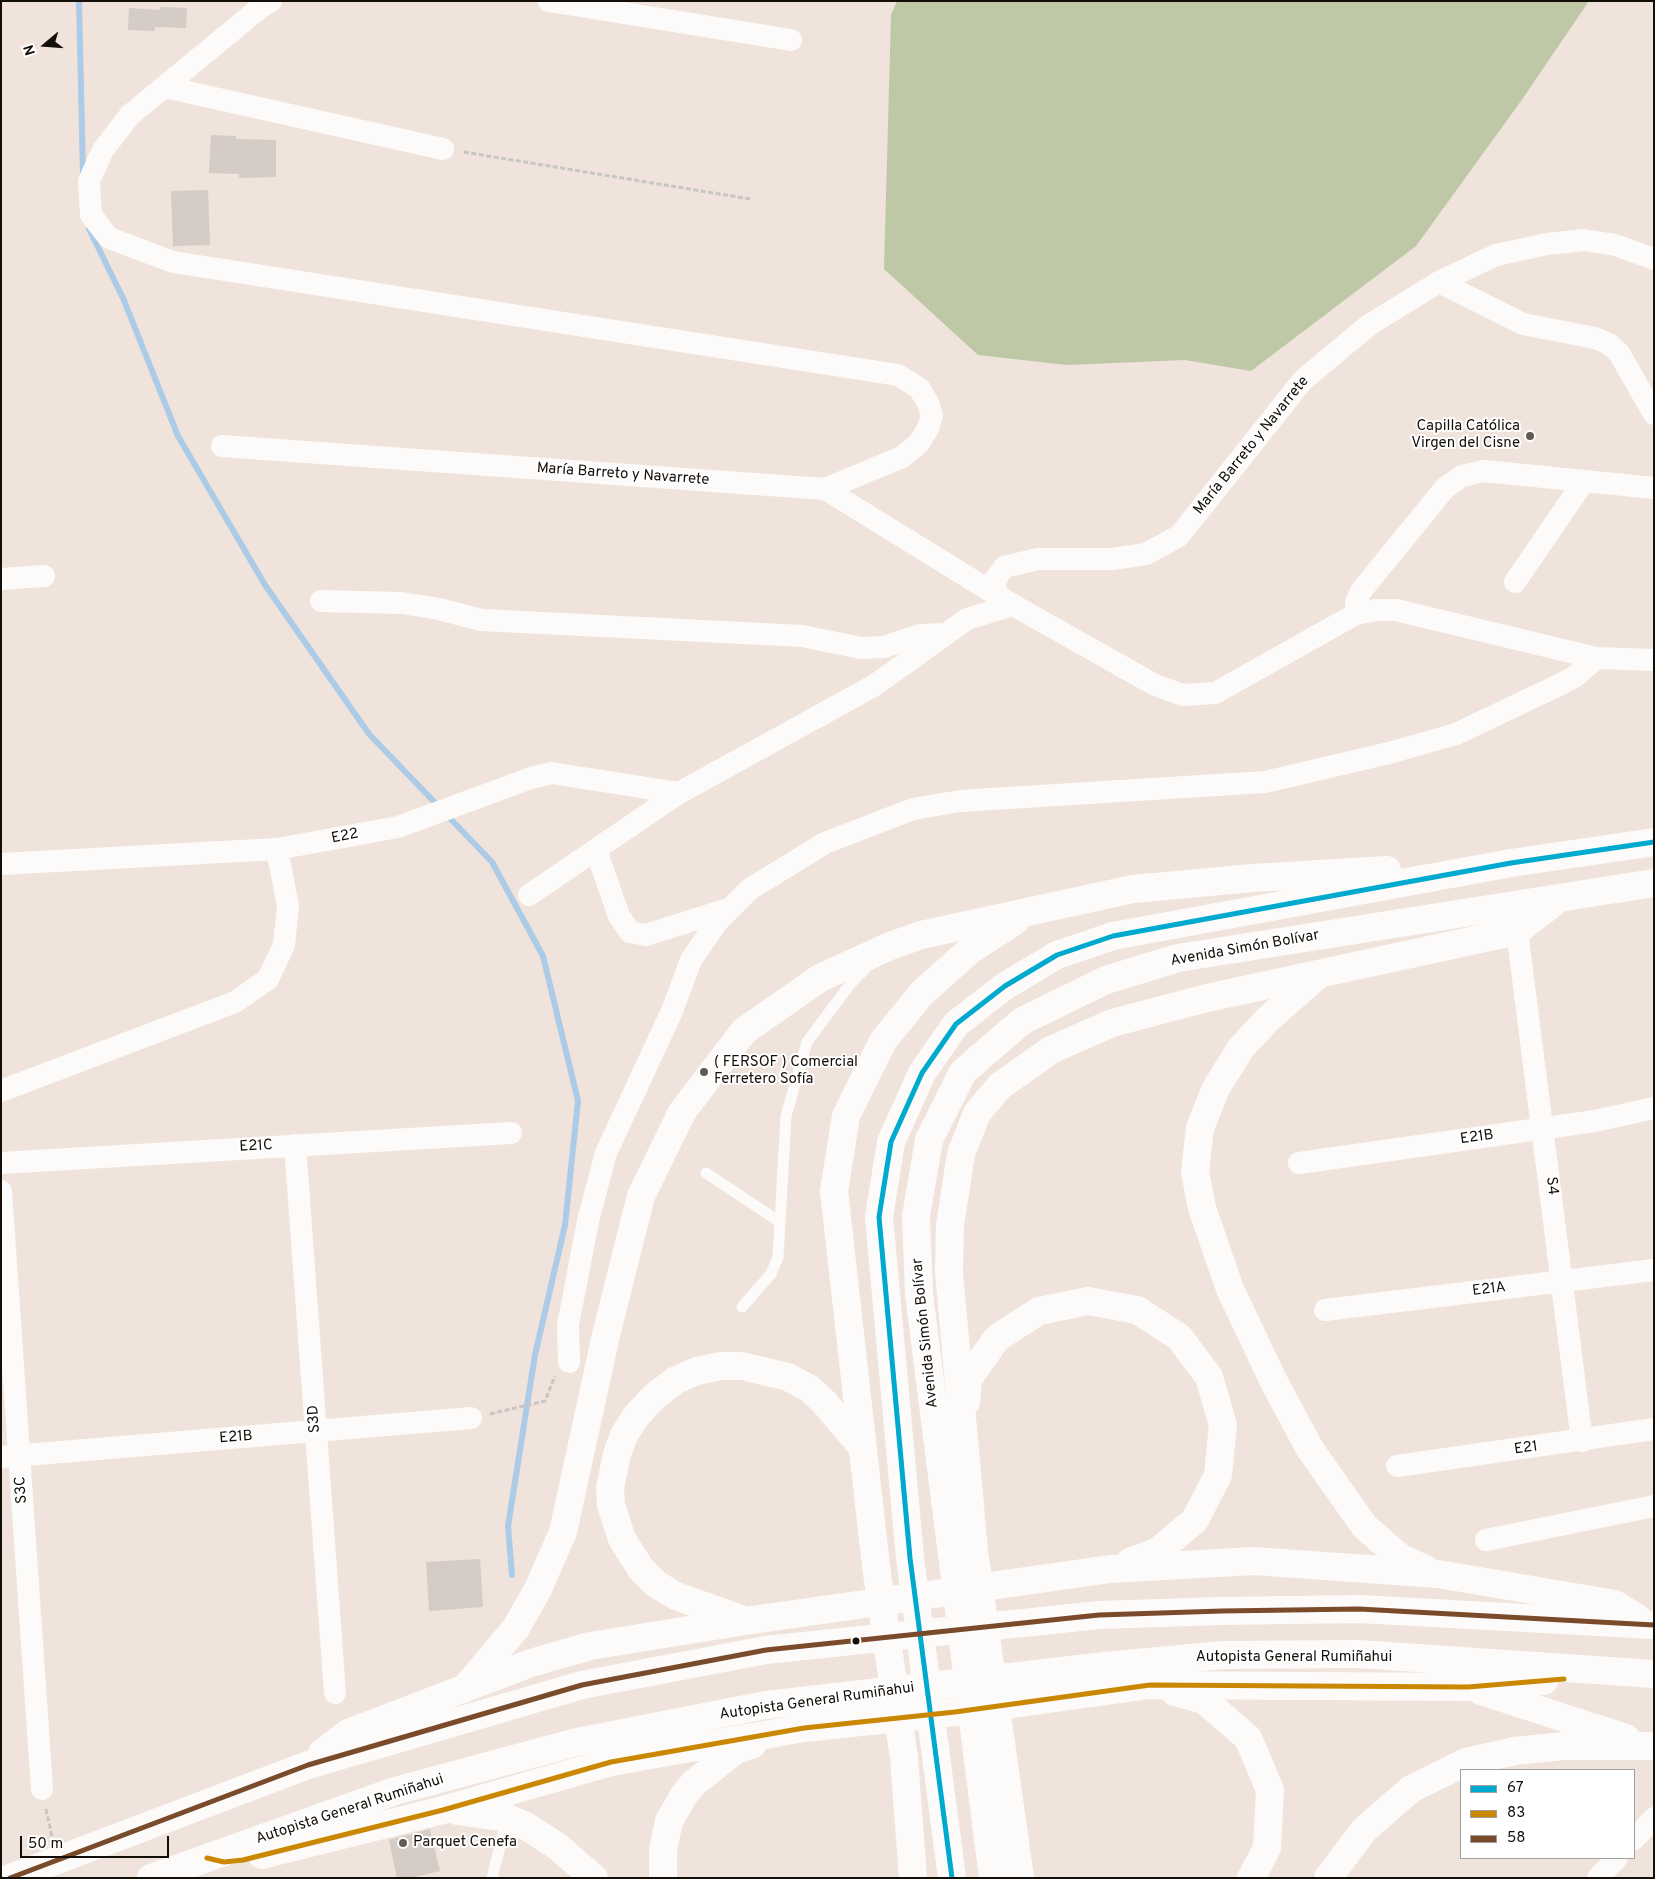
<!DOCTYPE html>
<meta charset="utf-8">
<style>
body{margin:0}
#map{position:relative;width:1655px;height:1879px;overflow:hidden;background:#efe3db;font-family:Overpass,sans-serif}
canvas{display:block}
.frame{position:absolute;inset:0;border:2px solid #140e09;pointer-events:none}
.legend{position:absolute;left:1460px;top:1769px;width:175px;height:90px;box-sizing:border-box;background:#fff;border:1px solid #a19f9d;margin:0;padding:6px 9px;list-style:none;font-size:15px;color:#140e09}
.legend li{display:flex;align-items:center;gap:10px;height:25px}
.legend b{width:25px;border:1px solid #a19f9d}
.north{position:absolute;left:20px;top:20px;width:50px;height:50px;-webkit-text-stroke:4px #fff;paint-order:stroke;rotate:252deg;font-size:14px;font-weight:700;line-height:20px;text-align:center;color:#140e09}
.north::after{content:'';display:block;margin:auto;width:18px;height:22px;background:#140e09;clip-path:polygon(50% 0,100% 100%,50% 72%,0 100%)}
.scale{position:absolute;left:20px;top:1836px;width:149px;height:22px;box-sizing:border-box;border:2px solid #140e09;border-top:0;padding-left:6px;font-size:15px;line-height:18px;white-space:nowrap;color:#140e09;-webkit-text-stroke:4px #fff;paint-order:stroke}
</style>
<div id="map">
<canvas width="1655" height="1879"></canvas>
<div class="frame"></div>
<ul class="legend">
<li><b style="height:6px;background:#00a9ce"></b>67</li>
<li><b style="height:6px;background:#ca8802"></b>83</li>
<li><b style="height:6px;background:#7a4b2a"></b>58</li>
</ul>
<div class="north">N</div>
<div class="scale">50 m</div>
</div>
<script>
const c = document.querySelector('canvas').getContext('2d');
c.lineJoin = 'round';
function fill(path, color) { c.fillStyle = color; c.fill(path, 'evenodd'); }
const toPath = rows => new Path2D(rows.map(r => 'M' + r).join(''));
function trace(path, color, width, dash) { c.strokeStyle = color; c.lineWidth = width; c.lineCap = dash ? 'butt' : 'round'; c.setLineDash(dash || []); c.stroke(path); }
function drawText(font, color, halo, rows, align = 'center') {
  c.font = font + ' Overpass,sans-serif'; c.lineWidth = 4; c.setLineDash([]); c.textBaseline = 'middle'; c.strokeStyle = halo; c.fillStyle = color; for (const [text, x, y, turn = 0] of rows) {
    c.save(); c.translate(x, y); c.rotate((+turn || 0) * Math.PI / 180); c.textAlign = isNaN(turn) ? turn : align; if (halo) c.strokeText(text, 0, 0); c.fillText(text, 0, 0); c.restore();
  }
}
fill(toPath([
 [897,1,1589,1,1521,101,1416,246,1251,371,1185,360,1067,365,978,355,884,269,891,15]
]), '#bec8a7');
trace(toPath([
 [79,1,83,175],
 [89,229,123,298,178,436,265,585,369,734,492,862,543,956,578,1101,565,1225,535,1355,508,1526,512,1575]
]), '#accbe6', 6);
fill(toPath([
 [160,7,187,8,186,28,155,27,155,31,128,30,129,8,160,10],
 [211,135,236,136,236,139,276,140,276,177,239,178,239,174,209,173],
 [208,190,210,245,173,246,171,191],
 [480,1559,483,1607,429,1611,426,1562],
 [430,1829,440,1871,411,1878,397,1878,389,1840]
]), '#d5ccc5');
trace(toPath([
 [464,152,750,199],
 [490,1414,545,1401,555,1376],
 [46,1809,52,1837]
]), '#c8c5c3', 3, [5, 2.5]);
trace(toPath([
 [706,1173,780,1222],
 [742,1307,771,1274,778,1257,786,1116,807,1042,851,983,868,966],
 [492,1878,507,1818]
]), '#fdfbfa', 11);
trace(toPath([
 [271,1,261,7,130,115,103,150,89,181,91,215,109,238,173,262,898,375,919,388,928,403,932,415,928,428,919,443,902,457,825,489],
 [549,1,791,40],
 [165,87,443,149],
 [1439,282,1523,324,1595,338,1609,344,1619,353,1654,414],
 [222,446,825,489,1013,605,1155,685,1183,695,1215,693,1356,614,1376,610,1396,610,1596,658,1654,660],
 [1,579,44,576],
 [1515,582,1584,481],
 [996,594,995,580,1004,567,1038,559,1112,559,1146,554,1179,536,1303,380,1369,325,1439,282,1496,255,1547,244,1584,240,1615,245,1654,259],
 [321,601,402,603,439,609,481,620,802,636,861,648,884,647,920,635,944,634],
 [1356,614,1356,602,1361,591,1445,488,1462,476,1484,471,1654,488],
 [596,850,619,916,630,932,646,935,728,909],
 [1,864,277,849,398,827,531,778,551,773,679,793],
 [529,895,679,793,875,685,967,619,1013,605],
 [1517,931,1582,1441],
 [1,1091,235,1002,268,979,284,945,288,906,277,849],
 [295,1145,335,1693],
 [1,1163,511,1133],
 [1299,1163,1595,1121,1654,1108],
 [1,1191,42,1789],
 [1325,1310,1654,1270],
 [569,1362,568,1325,588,1221,606,1153,672,1011,691,960,717,922,750,889,825,843,913,809,960,801,1265,782,1389,753,1456,734,1559,685,1576,676,1596,658],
 [1,1457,471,1418],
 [1397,1466,1654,1429],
 [1486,1540,1654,1506],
 [1634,1839,1654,1818],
 [1598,1878,1617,1858]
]), '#fdfbfa', 22);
trace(toPath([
 [1317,976,1268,1019,1241,1048,1216,1088,1200,1128,1195,1172,1202,1208,1230,1289,1274,1382,1310,1449,1365,1527,1401,1558,1427,1570],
 [966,1402,968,1379,997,1338,1039,1311,1088,1301,1137,1310,1179,1337,1209,1377,1223,1425,1218,1475,1195,1520,1157,1552,1130,1562],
 [741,1619,676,1596,656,1584,641,1569,622,1539,611,1505,610,1488,617,1454,624,1435,636,1416,655,1396,676,1380,697,1371,721,1366,742,1366,788,1377,810,1389,824,1402,862,1447],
 [466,1687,516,1628,538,1589,563,1532,606,1335,641,1196,682,1112,744,1031,820,978,890,946,921,935,1133,889,1253,878,1387,870],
 [1481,1691,1626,1738],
 [1175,1692,1204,1700,1248,1738,1270,1790,1267,1848,1251,1878],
 [322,1753,348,1733,531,1663,590,1646,745,1621,1110,1569,1254,1561,1438,1574,1615,1604,1639,1619],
 [457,1811,507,1818,526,1826,557,1846,594,1878],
 [262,1855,443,1810,611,1762,804,1728,955,1712,1150,1685,1468,1687,1544,1681],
 [10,1878,308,1765,582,1685,766,1650,1099,1615,1222,1611,1359,1609,1654,1625],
 [151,1878,395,1791,577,1742,766,1705,1105,1666,1223,1655,1358,1654,1654,1674],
 [663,1878,663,1850,669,1821,684,1795,694,1783,736,1750,752,1745],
 [913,1878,904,1758,876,1566,834,1191,846,1116,883,1041,922,993,969,951,1015,921],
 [952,1878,910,1558,879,1217,891,1142,922,1073,956,1024,1005,986,1057,955,1113,936,1511,863,1654,842],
 [993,1878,919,1294,916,1216,929,1140,963,1072,1022,1021,1106,980,1178,958,1654,883],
 [1020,1878,974,1551,949,1272,950,1225,961,1154,977,1113,1000,1086,1051,1050,1112,1023,1207,998,1517,931,1556,901],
 [1328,1878,1364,1830,1411,1789,1466,1762,1515,1751,1564,1746,1649,1746]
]), '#fdfbfa', 28);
trace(toPath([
 [952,1878,910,1558,879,1217,891,1142,922,1073,956,1024,1005,986,1057,955,1113,936,1511,863,1654,842]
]), '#00a9ce', 5);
trace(toPath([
 [207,1858,224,1862,243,1860,443,1810,611,1762,804,1728,955,1712,1150,1685,1468,1687,1564,1679]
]), '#ca8802', 5);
trace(toPath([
 [10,1878,308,1765,582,1685,766,1650,1099,1615,1222,1611,1359,1609,1654,1625]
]), '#7a4b2a', 5);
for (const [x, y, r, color] of [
 [1530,436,5,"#615952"],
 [704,1072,5,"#615952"],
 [856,1641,4.5,"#140e09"],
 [403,1843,5,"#615952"]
]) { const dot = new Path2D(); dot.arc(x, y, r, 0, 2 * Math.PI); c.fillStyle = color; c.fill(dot); trace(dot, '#fff', 2); }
drawText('15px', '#140e09', '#fff', [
 ["Capilla Católica",1520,427,"right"],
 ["Virgen del Cisne",1520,444,"right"],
 ["( FERSOF ) Comercial",714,1063],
 ["Ferretero Sofía",714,1080],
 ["Parquet Cenefa",413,1843]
], 'left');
drawText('15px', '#140e09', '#fff', [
 ["María Barreto y Navarrete",1252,446,-51],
 ["María Barreto y Navarrete",623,475,4],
 ["E22",345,837,-11],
 ["Avenida Simón Bolívar",1245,949,-10],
 ["E21B",1477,1138,-8],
 ["E21C",256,1147,-3],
 ["S4",1551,1186,83],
 ["E21A",1489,1290,-7],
 ["Avenida Simón Bolívar",926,1333,-96],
 ["S3D",315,1419,-94],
 ["E21B",236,1438,-4],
 ["E21",1526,1449,-8],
 ["S3C",22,1490,-94],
 ["Autopista General Rumiñahui",1294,1658],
 ["Autopista General Rumiñahui",817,1702,-8],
 ["Autopista General Rumiñahui",350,1810,-18]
]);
</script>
